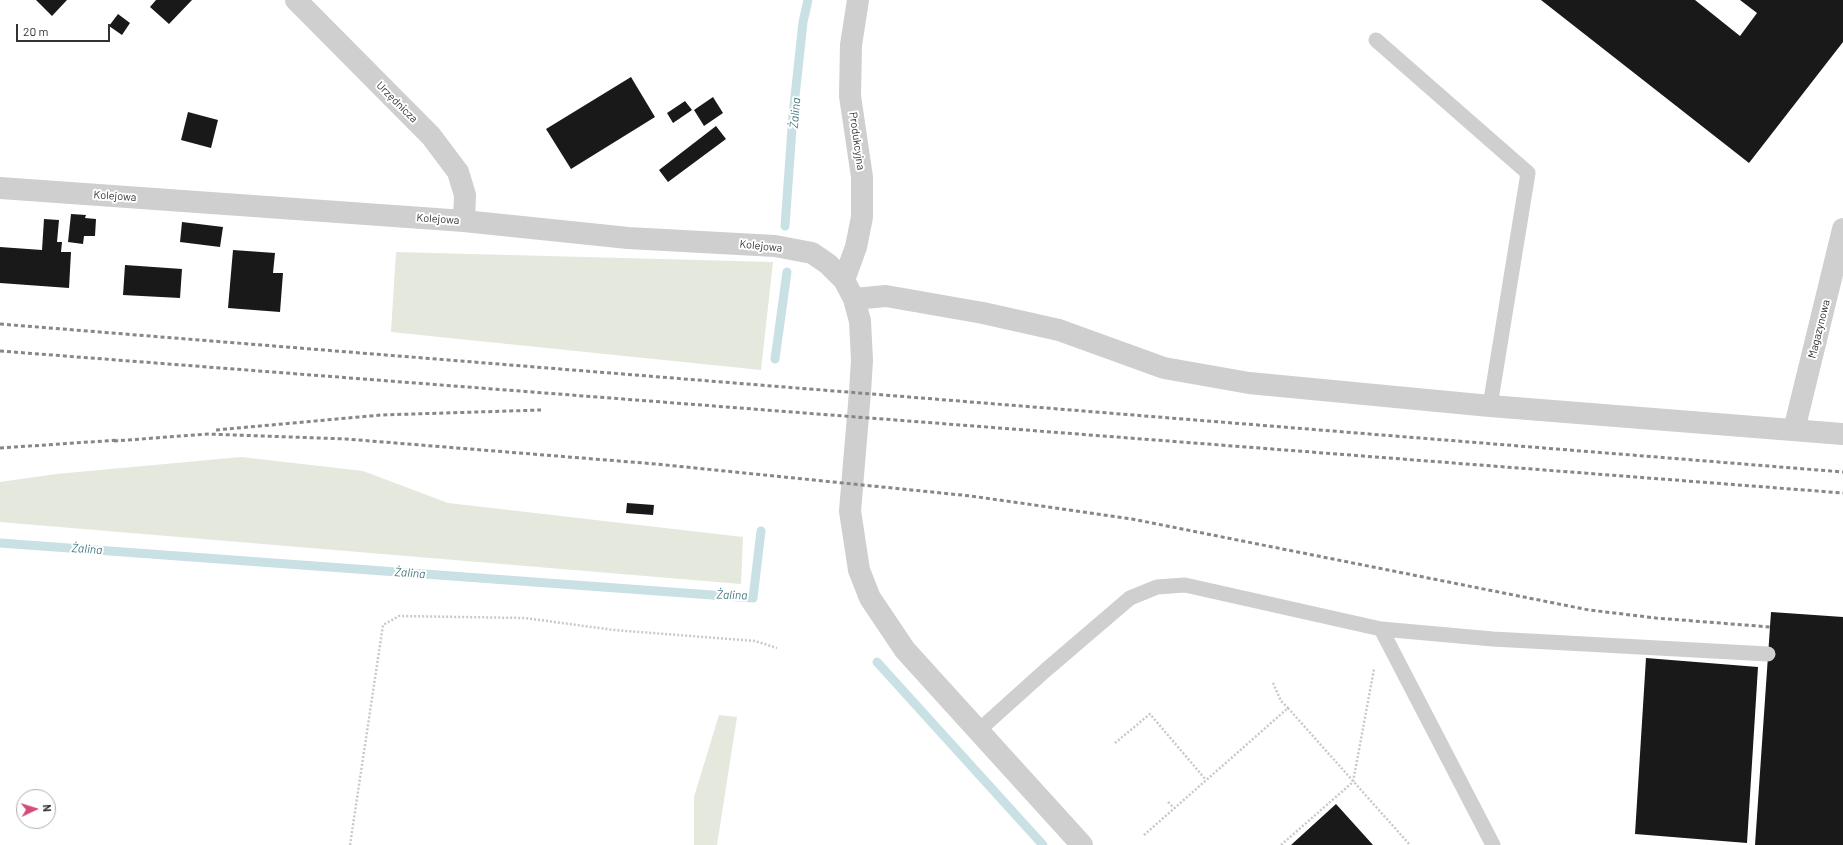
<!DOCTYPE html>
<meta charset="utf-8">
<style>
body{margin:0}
#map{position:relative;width:1843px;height:845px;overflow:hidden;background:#fff;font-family:Barlow,sans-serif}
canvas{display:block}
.north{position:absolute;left:16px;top:789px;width:40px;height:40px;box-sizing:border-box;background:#fff;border:1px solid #adadad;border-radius:50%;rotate:86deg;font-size:11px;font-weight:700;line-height:16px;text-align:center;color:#323232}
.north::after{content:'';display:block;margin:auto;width:14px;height:18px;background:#d14c76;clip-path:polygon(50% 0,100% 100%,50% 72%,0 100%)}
.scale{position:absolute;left:16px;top:24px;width:94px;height:18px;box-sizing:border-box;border:2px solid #323232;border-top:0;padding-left:5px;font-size:12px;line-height:14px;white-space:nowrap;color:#323232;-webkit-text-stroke:3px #fff;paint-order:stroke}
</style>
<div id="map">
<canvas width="1843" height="845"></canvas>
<div class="north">N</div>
<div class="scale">20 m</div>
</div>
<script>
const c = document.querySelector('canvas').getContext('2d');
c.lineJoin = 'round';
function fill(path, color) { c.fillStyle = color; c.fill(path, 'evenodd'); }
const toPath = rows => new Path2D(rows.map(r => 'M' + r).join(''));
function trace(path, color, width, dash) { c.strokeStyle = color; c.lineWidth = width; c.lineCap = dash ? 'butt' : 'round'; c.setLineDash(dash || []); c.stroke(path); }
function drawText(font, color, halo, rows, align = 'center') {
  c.font = font + ' Barlow,sans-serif'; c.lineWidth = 4; c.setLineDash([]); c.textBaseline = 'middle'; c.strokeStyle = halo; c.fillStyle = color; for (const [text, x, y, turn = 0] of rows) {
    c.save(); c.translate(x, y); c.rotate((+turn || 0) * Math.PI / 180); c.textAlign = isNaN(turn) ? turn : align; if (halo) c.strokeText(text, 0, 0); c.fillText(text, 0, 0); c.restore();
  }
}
fill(toPath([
 [396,252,773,262,761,370,391,332],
 [241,457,363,471,448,503,743,537,741,584,0,522,0,482,56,474],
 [719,715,737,717,717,845,694,845,694,797]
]), '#e5e8dc');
trace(toPath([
 [785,226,793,115,803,22,808,0],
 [775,359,787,272],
 [0,543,753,598,761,531],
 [877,662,1043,845]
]), '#c9e0e4', 9);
fill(toPath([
 [36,0,67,0,52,16],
 [156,0,192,0,169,24,150,7],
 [1541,0,1695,0,1740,36,1757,13,1740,0,1843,0,1843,42,1749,163],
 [118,14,130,23,122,35,109,26],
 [631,77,655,117,571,169,546,129],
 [713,97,723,113,704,126,694,110],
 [685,101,692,110,673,123,667,113],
 [188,112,218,120,211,148,181,140],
 [716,126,726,139,668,182,659,170],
 [71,214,86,215,85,218,96,219,95,236,84,236,83,244,68,242],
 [44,219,59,220,57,242,62,242,61,252,71,252,69,288,0,283,0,247,42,250],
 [182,222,223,227,220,247,180,242],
 [233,250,275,253,273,273,283,273,280,312,228,308],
 [125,265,182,269,180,298,123,295],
 [627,503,654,505,653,515,626,513],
 [1771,612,1843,617,1843,845,1755,845],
 [1646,658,1758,667,1747,843,1635,834],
 [1336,804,1373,845,1291,845]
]), '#191919');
trace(toPath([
 [1273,683,1281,701,1288,708],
 [1115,743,1150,714,1206,780],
 [1168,802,1174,808],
 [1144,835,1288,708,1410,845],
 [350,845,383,625,399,616,525,618,614,630,755,641,777,648],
 [1281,845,1353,782,1374,669]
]), '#c9c9c9', 2.5, [2, 2]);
trace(toPath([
 [1376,40,1528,173,1490,406],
 [1381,629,1493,639,1768,654],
 [978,731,1047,669,1130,598,1157,587,1185,585,1381,629,1493,845]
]), '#cfcfcf', 15);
trace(toPath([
 [296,0,431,136,458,172,465,195,464,221],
 [0,188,464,221,628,238,775,246,812,253,828,264,844,280,854,299,860,321,862,360,860,392,850,511,859,570,870,598,905,650,1082,845],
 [844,280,856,247,862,217,862,177,850,96,851,45,858,0],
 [854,299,886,296,983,313,1059,330,1164,368,1249,383,1490,406,1843,434],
 [1794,430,1843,229]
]), '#cfcfcf', 22);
trace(toPath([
 [0,324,1843,472],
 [0,351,1843,493],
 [216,430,381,415,541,410],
 [114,441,208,434,346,439,656,464,971,496,1132,519,1589,610,1656,618,1770,627],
 [0,448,119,440]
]), '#878787', 3, [4, 3]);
drawText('11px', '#323232', '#fff', [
 ["Urzędnicza",397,102,45],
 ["Produkcyjna",857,141,82],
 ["Kolejowa",115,196,4],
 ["Kolejowa",438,219,4],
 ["Kolejowa",761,246,6],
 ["Magazynowa",1819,329,-76]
]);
drawText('italic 12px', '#467c86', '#fff', [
 ["Żalina",795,113,-85],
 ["Żalina",87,549,4],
 ["Żalina",410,573,4],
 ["Żalina",732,595,2]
]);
</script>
